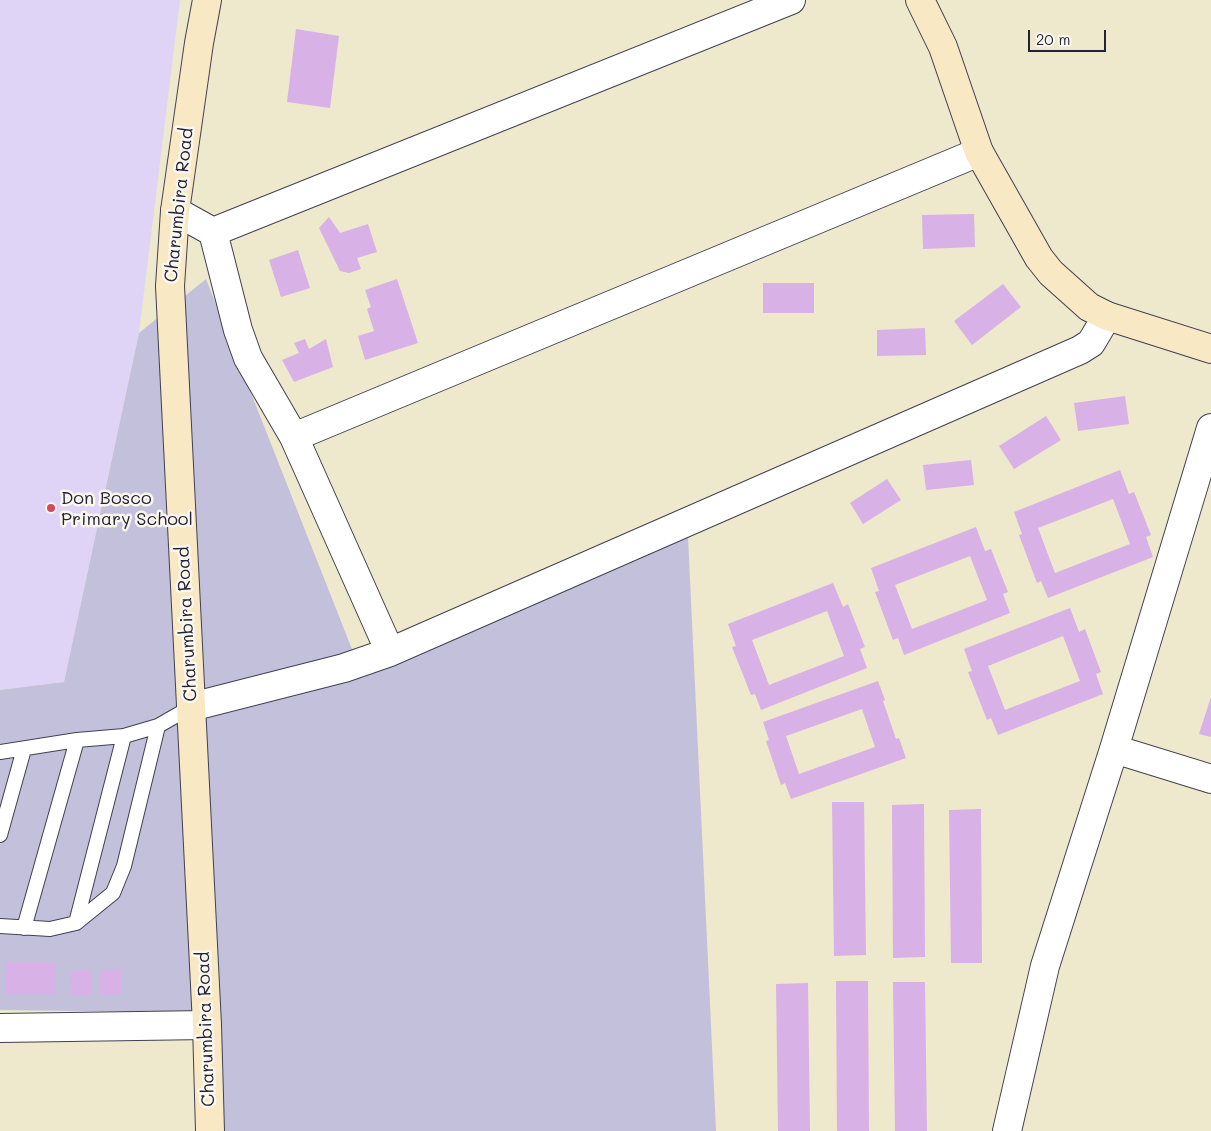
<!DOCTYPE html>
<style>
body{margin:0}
#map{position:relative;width:1211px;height:1131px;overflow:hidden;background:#eee8cc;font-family:Mali,sans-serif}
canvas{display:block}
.scale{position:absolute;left:1028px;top:30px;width:78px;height:22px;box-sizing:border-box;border:2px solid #22223b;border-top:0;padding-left:6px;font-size:15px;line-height:18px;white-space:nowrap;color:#22223b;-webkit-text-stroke:4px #fbf7ec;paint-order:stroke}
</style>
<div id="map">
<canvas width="1211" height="1131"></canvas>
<div class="scale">20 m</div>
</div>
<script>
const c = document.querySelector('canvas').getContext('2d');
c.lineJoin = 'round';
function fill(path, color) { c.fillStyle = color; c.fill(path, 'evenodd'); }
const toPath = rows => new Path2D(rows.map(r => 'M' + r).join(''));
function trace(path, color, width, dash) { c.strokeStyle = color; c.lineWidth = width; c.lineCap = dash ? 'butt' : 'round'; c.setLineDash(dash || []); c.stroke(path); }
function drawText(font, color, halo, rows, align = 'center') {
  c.font = font + ' Mali,sans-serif'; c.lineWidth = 5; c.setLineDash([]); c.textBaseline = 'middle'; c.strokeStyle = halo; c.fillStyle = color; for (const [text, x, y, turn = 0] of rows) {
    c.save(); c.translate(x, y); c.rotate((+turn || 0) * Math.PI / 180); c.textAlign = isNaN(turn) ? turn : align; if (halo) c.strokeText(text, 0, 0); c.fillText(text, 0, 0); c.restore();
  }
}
fill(toPath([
 [0,0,180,0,139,333,64,682,0,690]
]), '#dfd4f5');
fill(toPath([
 [206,279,359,667,688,537,716,1131,221,1131,209,1010,146,1012,0,1010,0,690,64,682,139,333]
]), '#c3c0db');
fill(toPath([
 [296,29,339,36,330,108,287,102],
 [974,214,975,247,923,249,922,215],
 [329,217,340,233,368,224,377,252,357,258,361,269,349,273,340,271,319,228],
 [298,250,310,288,281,297,269,260],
 [397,279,418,343,365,360,358,336,374,331,367,309,371,307,365,290],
 [763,283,814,283,814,313,763,313],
 [1003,284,1021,307,972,345,954,321],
 [925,328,926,355,877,356,877,330],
 [305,339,309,349,326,339,333,367,294,382,282,360,299,353,294,343],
 [1125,396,1129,424,1078,431,1074,403],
 [1046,416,1061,440,1014,469,999,446],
 [971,460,974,485,926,490,923,465],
 [1120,470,1129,494,1134,492,1151,535,1146,537,1153,557,1048,598,1041,581,1037,583,1019,535,1022,534,1014,512],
 [1113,499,1130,544,1055,573,1038,528],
 [887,479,901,500,863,524,850,503],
 [976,527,985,551,991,549,1008,592,1003,594,1010,613,904,655,898,638,893,640,875,592,879,591,871,568],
 [970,556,987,600,912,629,895,585],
 [833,583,843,607,848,604,865,647,860,649,867,668,761,710,755,694,751,695,732,647,736,646,728,624],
 [827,611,844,656,769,685,752,640],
 [1070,608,1079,632,1085,629,1101,672,1096,674,1103,694,998,735,991,718,987,720,968,672,972,671,964,649],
 [1063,636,1080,681,1005,710,988,666],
 [878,681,885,700,883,701,896,739,899,738,906,758,791,799,785,783,781,785,766,741,769,740,763,722],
 [862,709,875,747,799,774,786,736],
 [1211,697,1211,737,1199,734],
 [832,802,864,802,866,955,834,956],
 [924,804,925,957,893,958,892,805],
 [981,809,982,963,951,963,949,810],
 [5,962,55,962,55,994,5,994],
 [121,969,121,994,100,995,100,970],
 [91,970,91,995,71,995,70,971],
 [836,981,868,981,869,1131,837,1131],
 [893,982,925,982,927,1131,895,1131],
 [808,983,810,1131,778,1131,776,984]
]), '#d8b1e6');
const lane = toPath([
 [0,752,77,740,124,736,158,726,191,707],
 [0,835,24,749],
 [76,923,124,736],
 [0,926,50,929,76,923,113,893,124,866,158,726],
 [24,928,77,740]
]);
const street = toPath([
 [175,211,213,232,238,330,248,358,294,437],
 [213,232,791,0],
 [390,652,294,437,979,152],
 [191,707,344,668,390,652,1080,350,1091,343,1107,316],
 [1114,749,1211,779],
 [0,1028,207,1025],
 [1007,1131,1045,966,1114,749,1211,428]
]);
const secondary = toPath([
 [207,0,199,43,175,211,170,286,207,1025,210,1131],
 [920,0,943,47,979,152,1039,258,1051,273,1089,307,1107,316,1211,349]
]);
trace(lane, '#414051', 16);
trace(street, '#414051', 30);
trace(secondary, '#414051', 30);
trace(lane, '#fff', 14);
trace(street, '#fff', 28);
trace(secondary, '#f8e8c3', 28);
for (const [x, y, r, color] of [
 [51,508,5,"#d1495b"]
]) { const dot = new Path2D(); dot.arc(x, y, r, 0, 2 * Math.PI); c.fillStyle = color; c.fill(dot); trace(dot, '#fbf7ec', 2); }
drawText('18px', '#22223b', '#fbf7ec', [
 ["Charumbira Road",179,205,-84],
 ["Charumbira Road",187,624,-93],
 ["Charumbira Road",206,1029,-92]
]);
drawText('18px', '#22223b', '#fbf7ec', [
 ["Don Bosco",61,498],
 ["Primary School",61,519]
], 'left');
</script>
